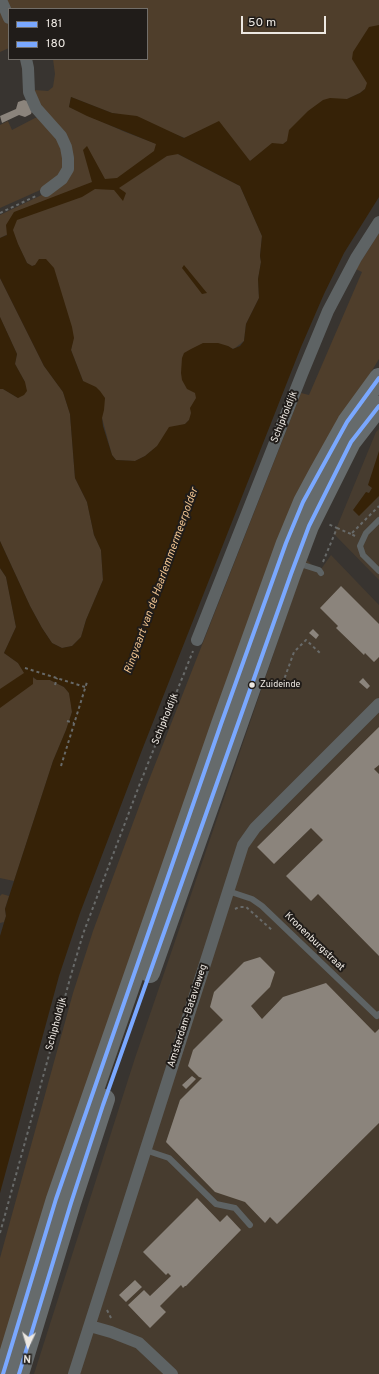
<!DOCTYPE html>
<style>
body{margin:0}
#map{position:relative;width:379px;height:1374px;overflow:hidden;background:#383430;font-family:Overpass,sans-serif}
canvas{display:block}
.legend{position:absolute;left:8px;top:8px;width:140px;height:52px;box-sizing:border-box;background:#201c19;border:1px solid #726e69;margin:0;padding:5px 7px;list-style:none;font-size:12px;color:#ede8e2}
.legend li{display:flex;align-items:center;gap:8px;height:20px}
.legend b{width:20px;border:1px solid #726e69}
.north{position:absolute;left:8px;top:1326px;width:40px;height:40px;-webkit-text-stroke:3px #201c19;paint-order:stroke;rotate:184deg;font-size:11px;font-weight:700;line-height:16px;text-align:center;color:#ede8e2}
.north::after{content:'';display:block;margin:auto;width:14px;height:18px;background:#ede8e2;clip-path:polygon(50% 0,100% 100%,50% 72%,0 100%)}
.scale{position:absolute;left:241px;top:16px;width:85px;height:18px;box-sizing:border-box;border:2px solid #ede8e2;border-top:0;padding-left:5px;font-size:12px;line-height:14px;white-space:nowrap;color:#ede8e2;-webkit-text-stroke:3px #201c19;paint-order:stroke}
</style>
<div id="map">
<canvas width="379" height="1374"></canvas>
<ul class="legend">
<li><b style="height:5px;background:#7aa8ff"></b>181</li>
<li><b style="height:5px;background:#7aa8ff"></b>180</li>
</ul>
<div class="north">N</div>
<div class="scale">50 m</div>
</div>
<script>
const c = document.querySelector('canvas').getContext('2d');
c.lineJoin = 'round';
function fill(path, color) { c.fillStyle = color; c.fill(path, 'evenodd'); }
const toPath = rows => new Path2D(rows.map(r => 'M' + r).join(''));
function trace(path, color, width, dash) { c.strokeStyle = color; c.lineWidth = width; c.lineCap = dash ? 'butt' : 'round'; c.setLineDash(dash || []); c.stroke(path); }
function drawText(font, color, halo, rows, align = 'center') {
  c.font = font + ' Overpass,sans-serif'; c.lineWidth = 4; c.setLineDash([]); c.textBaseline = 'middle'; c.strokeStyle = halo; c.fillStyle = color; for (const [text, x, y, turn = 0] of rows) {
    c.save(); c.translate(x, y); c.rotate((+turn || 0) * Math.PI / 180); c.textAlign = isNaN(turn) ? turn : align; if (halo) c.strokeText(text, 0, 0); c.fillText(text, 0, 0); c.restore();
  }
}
fill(toPath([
 [379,429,379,580,334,534,376,432],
 [331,555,379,605,379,1374,34,1374,135,1058,306,559,319,572]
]), '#473c2f');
fill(toPath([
 [5,0,379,0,379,67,365,89,360,93,347,99,283,144,250,161,118,114,112,113,71,97,69,107,125,132,162,146,240,186,262,236,260,256,261,262,258,279,259,298,246,324,244,341,235,348,232,349,228,346,189,420,185,424,145,456,135,461,116,460,112,455,102,418,83,381,71,350,73,340,36,265,32,266,27,263,12,232,0,238,0,215,50,191,72,165,41,109,34,90,48,91,53,87,55,74,53,59,147,59,147,9,9,9],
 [0,8,9,26,9,48,0,52],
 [41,117,64,148,64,170,47,187,0,208,0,125,8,121,12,130,35,118],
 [379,233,379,359,352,403,0,1362,0,1258,73,993,93,931,147,785,301,393,309,395,362,272,356,269],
 [0,278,44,366,63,392,70,414,75,478,87,502,94,535,101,550,103,580,86,620,81,637,72,646,62,648,52,643,42,628,30,606,0,541,0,389,3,389,18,398,25,382,15,364,17,354,0,317],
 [0,568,6,577,16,627,4,653,18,663,25,673,37,680,50,680,64,687,69,693,71,702,72,712,66,730,53,761,14,881,0,878],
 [2,894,9,896,5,909,6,916,4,922,0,923,0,896]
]), '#4f3e2b');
fill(toPath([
 [379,25,379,197,344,253,324,294,301,347,142,750,80,913,59,976,0,1193,0,936,6,916,5,909,14,881,53,761,66,730,72,712,69,693,64,687,50,680,37,680,33,677,33,684,0,708,0,689,24,673,18,663,4,653,16,627,6,577,0,568,0,541,30,606,42,628,52,643,62,648,72,646,81,637,86,620,103,580,101,550,94,535,87,502,75,478,70,414,63,392,44,366,0,278,0,238,7,235,6,225,14,212,92,182,83,150,87,146,105,179,117,178,154,151,156,144,87,116,69,107,71,97,112,113,137,116,184,138,219,121,250,161,272,143,283,144,287,141,289,130,308,111,323,100,330,98,347,99,360,93,365,89,367,83,352,59,353,52,369,27],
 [178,154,240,186,262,236,260,256,261,262,258,279,259,298,246,324,244,341,240,346,233,349,228,346,218,343,203,343,191,349,184,353,182,358,181,373,182,380,187,389,195,393,196,398,190,408,191,413,189,420,185,424,169,427,157,446,145,456,135,461,116,460,112,455,103,426,102,418,104,410,105,398,100,391,96,387,83,381,71,350,74,338,72,327,54,268,46,259,39,259,35,265,32,266,27,263,18,244,13,230,17,220,82,197,95,189,114,190,123,201,126,193,119,188,167,156],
 [184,265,207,293,202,294,182,268],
 [0,317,17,354,15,364,25,382,27,391,24,395,18,398,3,389,0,389],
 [379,451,379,496,359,516,353,510,366,492,369,493,372,488,368,485]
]), '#362207');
fill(toPath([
 [24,100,30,102,33,108,31,114,25,117,19,115,2,123,0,116,16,109,18,102],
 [341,586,379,624,379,657,374,662,365,653,364,655,336,628,338,626,320,608],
 [313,629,319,635,316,639,309,633],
 [363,678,370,686,367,689,359,682],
 [379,727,379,765,374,769,379,774,379,956,318,894,311,901,286,876,323,840,311,828,274,864,257,847],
 [260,957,275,972,270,987,251,1006,262,1019,283,997,326,983,375,1033,379,1029,379,1123,277,1224,270,1217,265,1223,245,1202,215,1192,166,1142,180,1100,202,1078,199,1077,188,1066,193,1050,223,1020,210,1007,214,992,244,962],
 [192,1076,196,1079,186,1089,182,1085],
 [197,1198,220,1222,227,1215,241,1230,186,1286,185,1286,183,1288,181,1285,160,1306,166,1312,150,1328,128,1305,144,1290,150,1296,171,1276,168,1273,166,1275,143,1252],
 [135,1280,142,1287,126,1302,119,1295]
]), '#8b847c');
trace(toPath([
 [0,213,36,196],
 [337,528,351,534],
 [355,536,351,534,379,506],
 [323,562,337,528,328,524],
 [25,668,85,687],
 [269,683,281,688,294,652,306,640,320,653],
 [55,685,57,678],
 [67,721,74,723],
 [61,766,87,682],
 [235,909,239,907,246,907,272,930],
 [0,1233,71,975,83,934,139,786,193,651],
 [107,1310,112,1320]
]), '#686a69', 2, [3, 3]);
trace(toPath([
 [379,520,366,533,360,546,363,555,379,571],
 [297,563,319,570,321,573],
 [228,891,252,899,262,906,377,1016,379,1014],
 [145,1150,169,1158,216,1204,235,1208,250,1225]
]), '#5e6364', 6);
trace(toPath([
 [1,0,9,18],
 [26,59,28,68,29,92,36,108,61,136,66,147,68,158,68,169,62,179,46,191],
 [197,640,302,374,328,311,356,258,379,222],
 [90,1326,111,1332,139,1343,172,1374],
 [74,1374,243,845,255,828,379,704]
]), '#5e6364', 12);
trace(toPath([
 [150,973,291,574,309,526,351,442,379,406],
 [3,1374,56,1199,221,724,286,543,303,502,318,474,347,422,379,378],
 [19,1374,71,1203,105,1099]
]), '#666b6c', 20);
trace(toPath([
 [3,1374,56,1199,221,724,286,543,303,502,347,422,379,378]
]), '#7aa8ff', 4);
trace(toPath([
 [19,1374,71,1203,103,1105,291,574,309,526,351,442,379,406]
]), '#7aa8ff', 4);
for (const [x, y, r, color] of [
 [252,685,3.5,"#ede8e2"]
]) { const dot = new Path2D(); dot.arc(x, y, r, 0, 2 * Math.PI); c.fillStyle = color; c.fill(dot); trace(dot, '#201c19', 1.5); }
drawText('9px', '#ede8e2', '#201c19', [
 ["Zuideinde",260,685]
], 'left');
drawText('10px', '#ede8e2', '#201c19', [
 ["Schipholdijk",285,417,-68],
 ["Schipholdijk",166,719,-68],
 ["Kronenburgstraat",314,942,44],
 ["Amsterdam-Bataviaweg",188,1016,-72],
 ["Schipholdijk",57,1024,-75]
]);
drawText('italic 11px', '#efc390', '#201c19', [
 ["Ringvaart van de Haarlemmermeerpolder",162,581,-70]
]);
</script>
